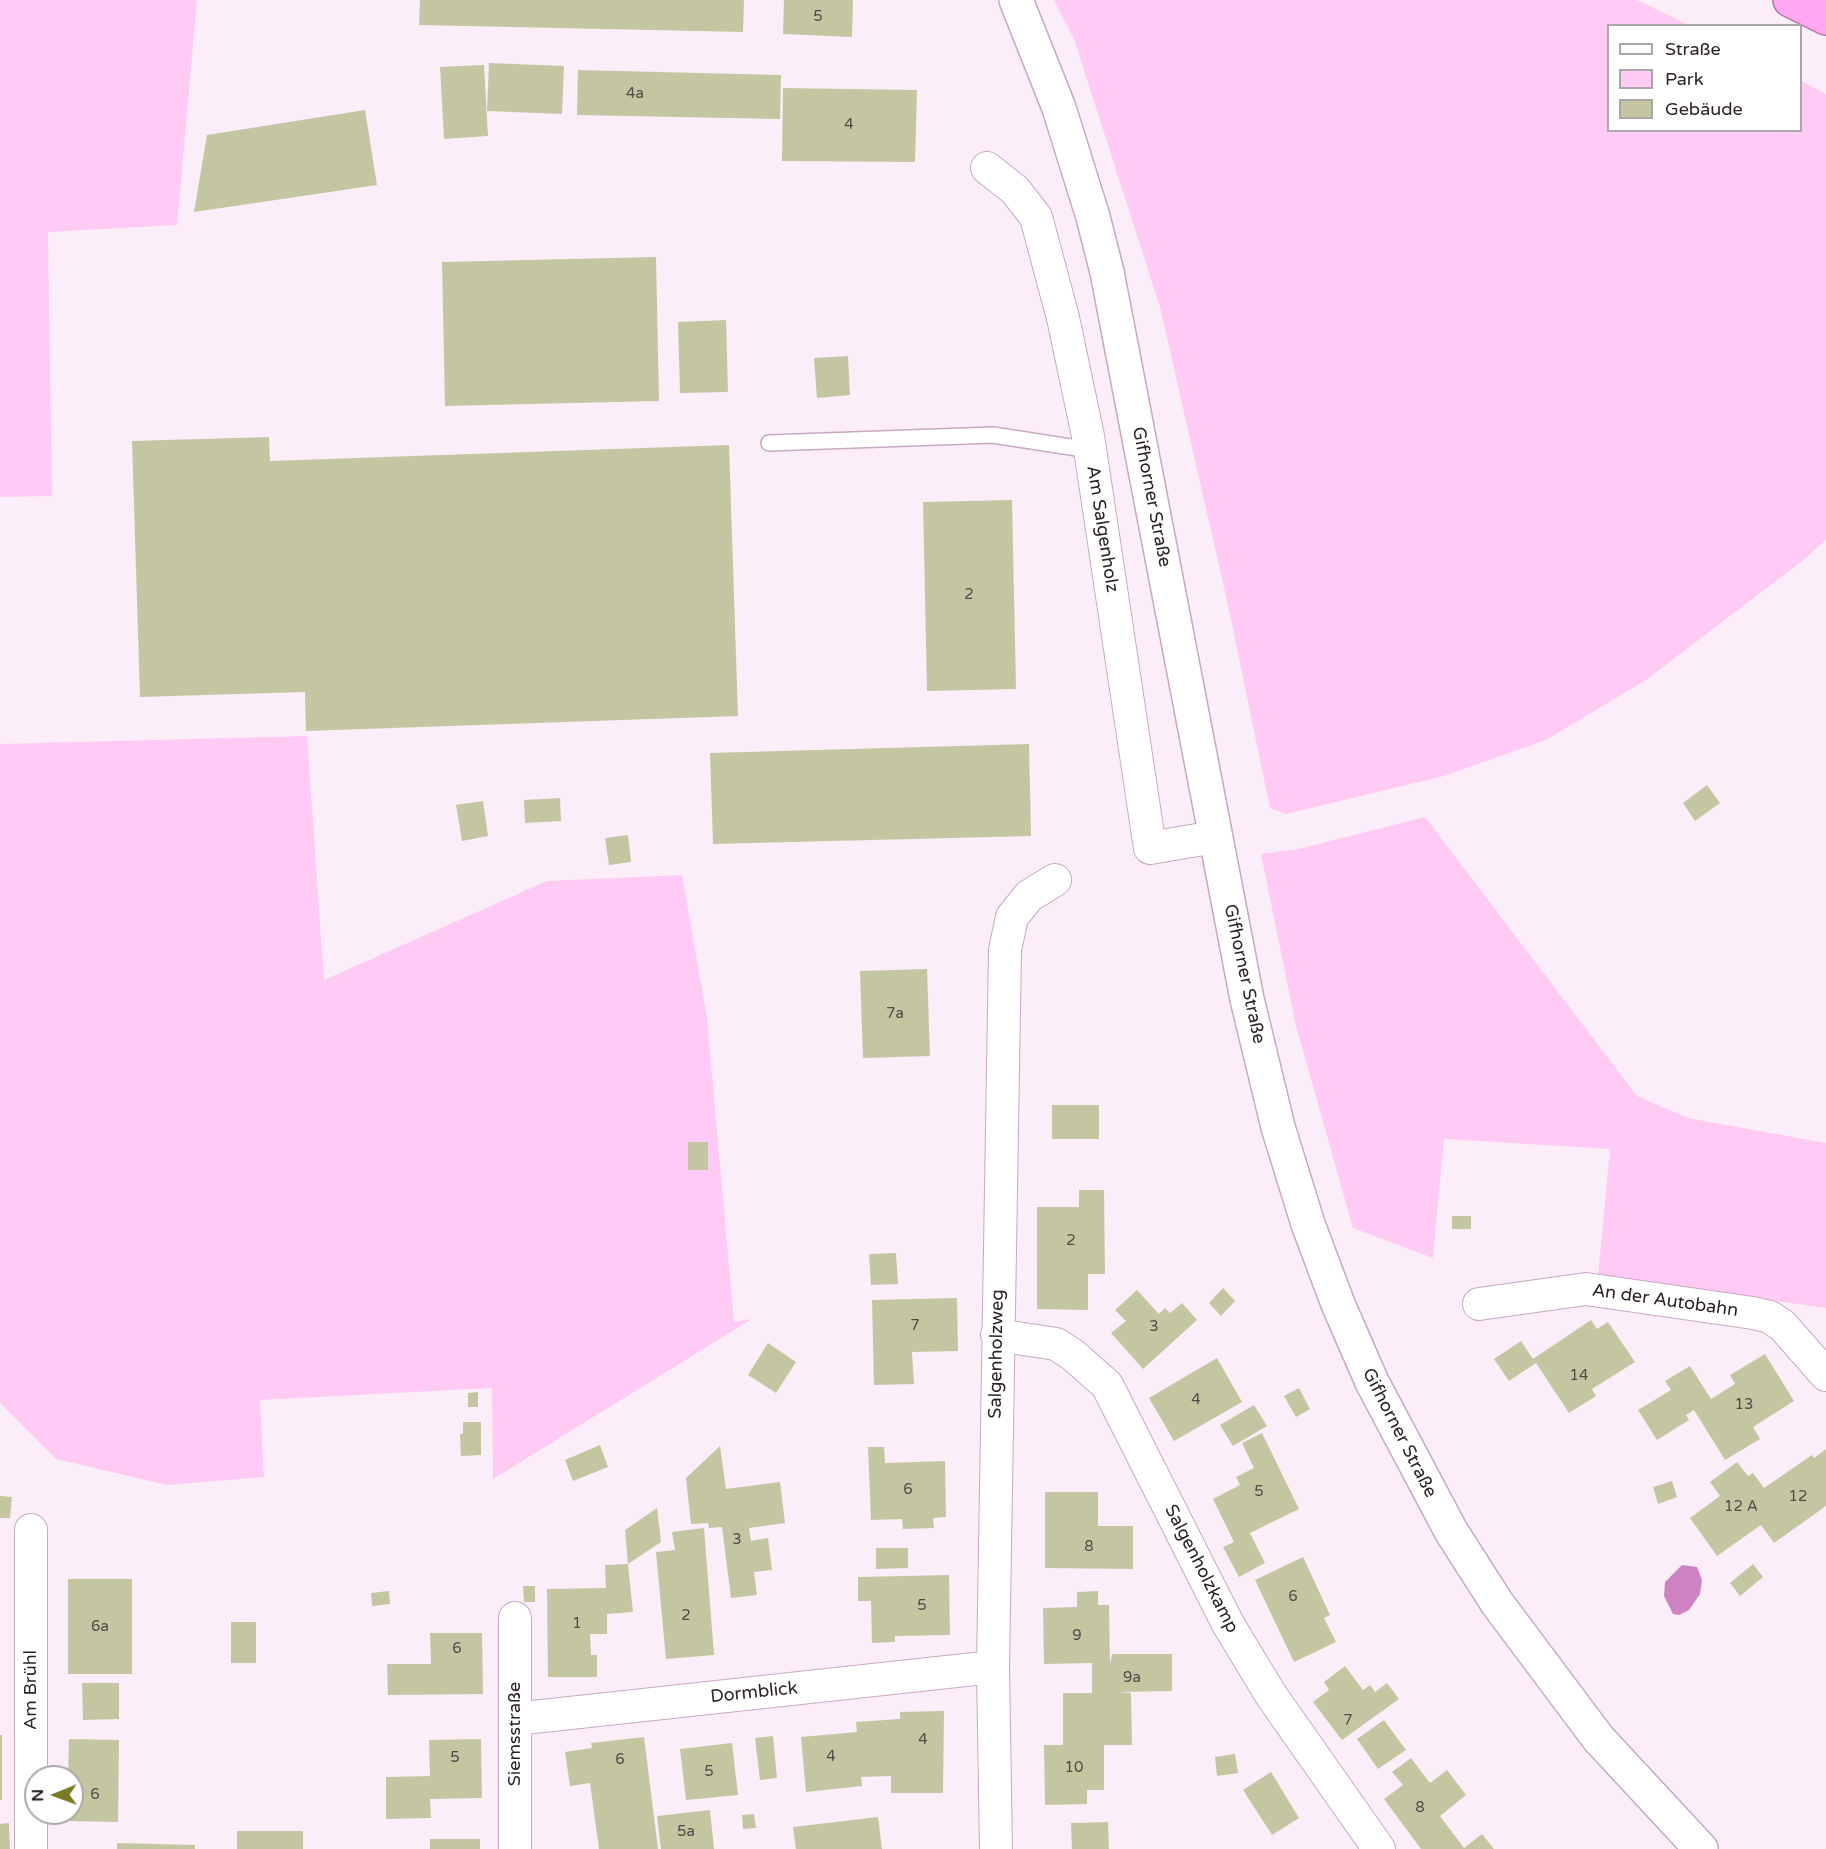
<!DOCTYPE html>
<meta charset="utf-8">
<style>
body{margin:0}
#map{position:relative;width:1826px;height:1849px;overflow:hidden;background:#fbeef8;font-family:"Varela Round",sans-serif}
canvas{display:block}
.legend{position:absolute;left:1607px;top:24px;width:195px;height:108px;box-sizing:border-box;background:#fff;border:2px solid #aba6aa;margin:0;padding:8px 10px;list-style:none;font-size:18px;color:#2d212a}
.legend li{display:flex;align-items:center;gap:12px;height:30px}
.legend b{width:30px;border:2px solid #aba6aa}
.north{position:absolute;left:24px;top:1765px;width:60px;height:60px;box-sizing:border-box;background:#fff;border:2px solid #aba6aa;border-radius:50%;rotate:269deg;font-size:16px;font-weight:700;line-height:24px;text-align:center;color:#2d212a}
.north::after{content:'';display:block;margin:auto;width:21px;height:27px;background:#797a22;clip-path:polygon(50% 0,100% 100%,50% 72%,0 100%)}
</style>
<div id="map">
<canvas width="1826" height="1849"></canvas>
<ul class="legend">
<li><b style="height:8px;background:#fff"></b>Straße</li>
<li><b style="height:16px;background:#ffcbf4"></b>Park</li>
<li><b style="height:16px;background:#c4c6a2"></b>Gebäude</li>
</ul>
<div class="north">N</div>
</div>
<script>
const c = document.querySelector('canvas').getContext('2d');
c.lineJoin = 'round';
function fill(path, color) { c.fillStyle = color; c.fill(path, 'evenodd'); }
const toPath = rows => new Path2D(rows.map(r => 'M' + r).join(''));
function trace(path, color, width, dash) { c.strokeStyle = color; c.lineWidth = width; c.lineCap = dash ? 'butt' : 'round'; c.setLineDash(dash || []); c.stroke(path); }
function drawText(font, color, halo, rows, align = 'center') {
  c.font = font + ' "Varela Round",sans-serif'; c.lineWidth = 4.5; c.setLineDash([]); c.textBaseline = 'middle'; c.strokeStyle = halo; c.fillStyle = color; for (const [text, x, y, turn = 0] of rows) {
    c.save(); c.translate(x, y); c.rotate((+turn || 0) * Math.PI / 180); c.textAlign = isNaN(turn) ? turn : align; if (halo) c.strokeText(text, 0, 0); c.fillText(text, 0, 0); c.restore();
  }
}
fill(toPath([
 [0,0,197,0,177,225,48,232,52,496,0,497],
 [1054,0,1637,0,1688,25,1608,26,1608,130,1800,130,1801,81,1826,94,1826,540,1802,561,1646,680,1546,740,1444,776,1286,814,1270,808,1228,605,1160,307,1074,39],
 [307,736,324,980,547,881,682,875,707,1018,734,1322,752,1319,493,1479,492,1388,260,1400,264,1477,167,1485,56,1459,0,1403,0,744],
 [1425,817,1637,1096,1688,1118,1826,1143,1826,1308,1598,1276,1610,1149,1444,1139,1433,1258,1353,1228,1296,1026,1261,854,1299,849]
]), '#ffcbf4');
fill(toPath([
 [1682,1565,1697,1567,1702,1580,1700,1594,1689,1610,1679,1615,1673,1614,1664,1596,1665,1582]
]), '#cf82c2');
fill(toPath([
 [420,0,744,0,743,32,419,25],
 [784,0,853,0,852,37,783,34],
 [489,63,564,66,562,114,487,111],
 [484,65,488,136,444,139,440,67],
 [578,70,781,75,780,119,577,115],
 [783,88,917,90,915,162,782,161],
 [365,110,377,185,194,212,207,135],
 [656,257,659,401,445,406,442,262],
 [726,320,728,392,680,393,678,322],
 [848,356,850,395,817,398,814,358],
 [269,437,270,461,729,445,738,716,306,731,305,692,140,697,132,441],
 [1012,500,1016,689,927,691,923,502],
 [1029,744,1031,836,713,844,710,753],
 [1707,785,1720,803,1695,821,1683,803],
 [560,798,561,821,525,823,524,800],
 [483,801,488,836,462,841,456,805],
 [628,835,631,862,609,865,605,838],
 [927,969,930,1056,863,1058,860,971],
 [1052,1105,1099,1105,1099,1139,1052,1139],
 [688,1142,708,1142,708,1170,688,1170],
 [1079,1190,1104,1190,1105,1274,1088,1274,1088,1310,1037,1309,1037,1207,1079,1207],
 [1452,1216,1471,1216,1471,1229,1452,1229],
 [896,1253,898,1284,871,1285,869,1254],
 [1223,1288,1235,1301,1221,1316,1209,1303],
 [1137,1290,1159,1314,1165,1308,1170,1313,1182,1303,1197,1320,1143,1369,1111,1333,1126,1321,1115,1310],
 [957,1298,958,1351,912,1352,914,1384,874,1385,872,1300],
 [1591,1320,1597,1329,1608,1322,1635,1362,1592,1389,1596,1396,1569,1413,1536,1363,1509,1381,1494,1359,1521,1341,1533,1359],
 [768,1343,796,1362,776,1393,748,1375],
 [1765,1354,1794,1401,1753,1427,1760,1439,1725,1460,1694,1410,1686,1415,1689,1420,1657,1440,1638,1410,1671,1390,1665,1381,1690,1366,1711,1399,1735,1384,1730,1375],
 [1217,1358,1242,1402,1174,1441,1149,1398],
 [1299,1388,1310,1409,1296,1417,1284,1396],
 [478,1392,478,1407,468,1407,468,1393],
 [1254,1405,1267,1426,1233,1446,1220,1425],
 [463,1422,481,1422,481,1455,461,1456,460,1434,463,1434],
 [1262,1433,1299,1509,1250,1533,1265,1563,1239,1577,1223,1547,1234,1542,1213,1499,1240,1485,1236,1477,1254,1468,1242,1443],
 [600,1445,608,1467,573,1481,565,1460],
 [720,1446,726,1489,780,1482,785,1523,749,1528,751,1541,768,1538,772,1570,754,1572,757,1595,731,1598,722,1527,709,1528,708,1523,691,1524,686,1478],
 [868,1447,884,1447,885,1463,945,1461,946,1517,933,1518,934,1528,903,1529,902,1519,871,1520],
 [1826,1449,1826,1506,1774,1543,1761,1525,1717,1556,1690,1518,1720,1496,1710,1482,1737,1462,1748,1476,1753,1473,1764,1488,1812,1455,1814,1458],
 [1672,1481,1677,1497,1658,1504,1653,1487],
 [1045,1492,1098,1492,1098,1526,1133,1526,1133,1569,1045,1568],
 [0,1496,12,1497,10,1518,0,1518],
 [657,1508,661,1542,628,1564,625,1530],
 [704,1528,714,1655,666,1659,656,1552,675,1550,672,1532],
 [876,1548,908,1548,908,1568,876,1569],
 [1303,1557,1330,1615,1324,1618,1336,1642,1294,1662,1255,1580],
 [628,1564,633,1612,607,1614,607,1634,590,1634,591,1655,597,1655,597,1677,548,1677,547,1589,606,1588,605,1565],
 [1753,1564,1763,1577,1740,1596,1730,1583],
 [949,1575,950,1635,895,1636,895,1642,872,1643,871,1601,858,1601,858,1577],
 [68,1579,132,1579,132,1674,68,1674],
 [523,1586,535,1586,535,1602,524,1602],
 [389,1591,390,1604,372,1606,371,1593],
 [1098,1591,1098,1605,1109,1605,1110,1664,1112,1654,1172,1654,1172,1691,1118,1692,1131,1693,1132,1745,1104,1745,1104,1790,1087,1790,1087,1804,1045,1805,1044,1745,1063,1745,1063,1693,1092,1693,1092,1663,1044,1664,1043,1608,1077,1607,1077,1592],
 [231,1622,256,1622,256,1663,231,1663],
 [430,1633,482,1633,483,1694,388,1695,387,1664,431,1664],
 [1345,1666,1363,1690,1370,1685,1375,1692,1387,1683,1399,1699,1342,1740,1313,1702,1329,1690,1324,1682],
 [82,1683,119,1683,119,1719,83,1720],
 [944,1711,943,1793,891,1793,891,1776,861,1777,862,1786,806,1792,801,1737,857,1732,856,1722,900,1719,900,1712],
 [1384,1720,1406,1750,1378,1769,1357,1739],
 [0,1735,2,1735,2,1800,0,1800],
 [773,1736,777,1778,760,1780,755,1738],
 [644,1737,658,1849,599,1849,590,1783,570,1786,565,1752,592,1748,591,1743],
 [69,1739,119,1740,118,1822,67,1821,68,1813,72,1813,72,1777,68,1777],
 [481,1739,482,1798,430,1799,431,1818,386,1819,386,1777,430,1776,429,1740],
 [732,1743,738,1795,686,1800,680,1749],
 [1235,1754,1238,1773,1217,1776,1215,1757],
 [1411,1758,1430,1783,1447,1770,1466,1795,1440,1816,1464,1848,1482,1834,1494,1849,1421,1849,1384,1799,1403,1785,1392,1772],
 [1271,1772,1299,1818,1272,1835,1243,1790],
 [710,1810,714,1849,661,1849,657,1816],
 [754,1814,756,1828,743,1829,742,1815],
 [878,1817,882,1849,796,1849,793,1827],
 [1108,1822,1109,1849,1072,1849,1071,1823],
 [9,1823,10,1849,0,1849,0,1824],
 [237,1831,303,1831,303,1849,237,1849],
 [430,1839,480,1839,480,1849,430,1849],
 [117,1843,195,1845,195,1849,117,1849]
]), '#c4c6a2');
const service = toPath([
 [769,443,993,435,1090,450]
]);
const minor = toPath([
 [987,168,1015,190,1036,217,1063,318,1088,436,1150,848,1215,837],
 [1479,1304,1586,1289,1753,1313,1770,1317,1783,1326,1826,1375],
 [997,1335,1056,1344,1073,1355,1107,1385,1228,1624,1271,1695,1379,1849],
 [31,1530,31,1849],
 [515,1618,515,1849],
 [515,1719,993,1667],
 [996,1849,993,1667,1005,950,1012,917,1029,896,1055,880]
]);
const secondary = toPath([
 [1016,0,1059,108,1093,217,1107,272,1247,999,1278,1127,1308,1224,1338,1304,1372,1382,1451,1531,1497,1603,1598,1738,1701,1849]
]);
const motorway = toPath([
 [1790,0,1826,18]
]);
trace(service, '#c8a9c2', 18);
trace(minor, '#c8a9c2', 34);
trace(secondary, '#c8a9c2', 36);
trace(motorway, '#b678ab', 36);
trace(service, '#fff', 15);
trace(minor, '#fff', 32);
trace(secondary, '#fff', 33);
trace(motorway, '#ffa7f0', 33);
drawText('15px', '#534a48', null, [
 ["5",818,17],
 ["4a",635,94],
 ["4",849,125],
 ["2",969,595],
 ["7a",895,1014],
 ["2",1071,1241],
 ["7",915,1326],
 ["3",1154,1327],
 ["14",1579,1376],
 ["4",1196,1400],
 ["13",1744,1405],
 ["6",908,1490],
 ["5",1259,1492],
 ["12",1798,1497],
 ["12 A",1741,1507],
 ["3",737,1540],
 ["8",1089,1547],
 ["6",1293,1597],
 ["5",922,1606],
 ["2",686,1616],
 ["1",577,1624],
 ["6a",100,1627],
 ["9",1077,1636],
 ["6",457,1649],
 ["9a",1132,1678],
 ["7",1348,1721],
 ["4",923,1740],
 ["4",831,1757],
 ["5",455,1758],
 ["6",620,1760],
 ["10",1074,1768],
 ["5",709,1772],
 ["6",95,1795],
 ["8",1420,1808],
 ["5a",686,1832]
]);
drawText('18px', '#2d212a', '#fff', [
 ["Gifhorner Straße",1151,497,79],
 ["Am Salgenholz",1102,529,81],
 ["Gifhorner Straße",1244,974,78],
 ["An der Autobahn",1665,1301,8],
 ["Salgenholzweg",997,1354,-89],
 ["Gifhorner Straße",1399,1433,63],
 ["Salgenholzkamp",1201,1569,63],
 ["Am Brühl",31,1690,-90],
 ["Dormblick",754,1693,-6],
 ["Siemsstraße",515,1734,-90]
]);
</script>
